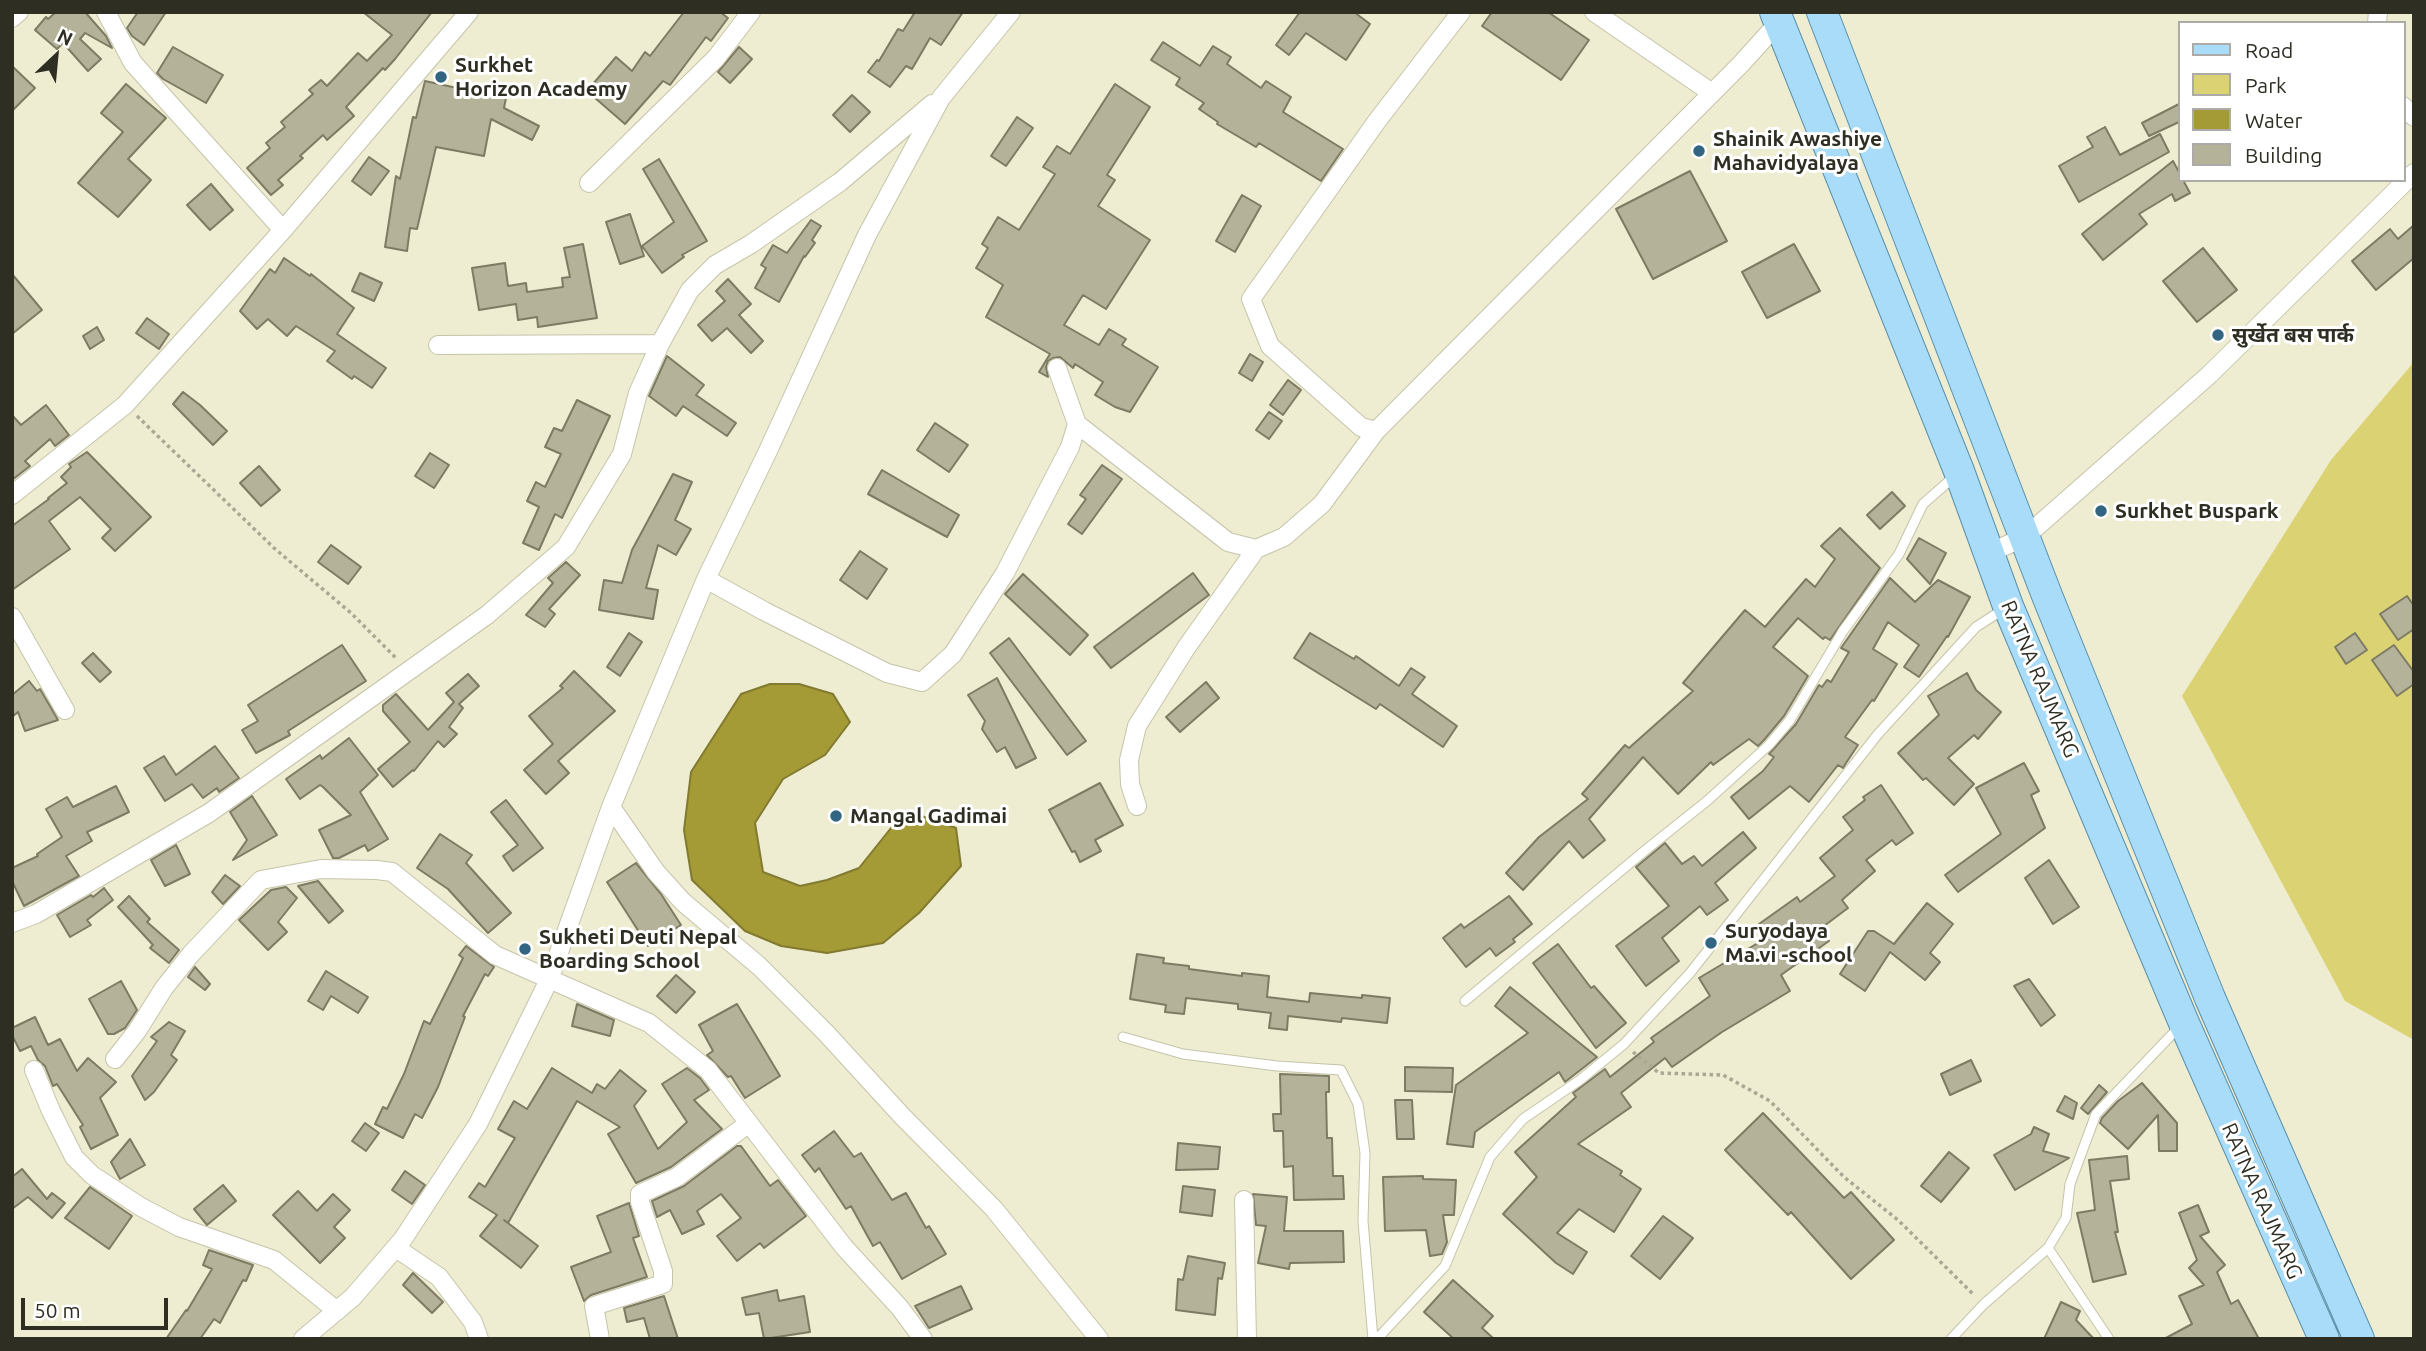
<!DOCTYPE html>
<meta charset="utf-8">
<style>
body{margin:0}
#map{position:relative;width:2426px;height:1351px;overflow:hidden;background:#eeecd1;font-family:Ubuntu,sans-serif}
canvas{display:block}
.frame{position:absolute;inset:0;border:14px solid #2f2e23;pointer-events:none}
.legend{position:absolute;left:2178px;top:21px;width:228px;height:161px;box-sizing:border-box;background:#fff;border:2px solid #acaba7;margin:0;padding:9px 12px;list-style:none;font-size:21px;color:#2f2e23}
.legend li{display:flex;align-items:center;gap:14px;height:35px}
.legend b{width:35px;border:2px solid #acaba7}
.north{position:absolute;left:21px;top:21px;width:70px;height:70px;-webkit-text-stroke:5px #fff;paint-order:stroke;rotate:26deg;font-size:19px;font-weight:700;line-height:28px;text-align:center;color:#2f2e23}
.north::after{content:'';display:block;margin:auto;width:24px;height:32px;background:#2f2e23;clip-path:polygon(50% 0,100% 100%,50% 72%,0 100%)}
.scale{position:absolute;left:21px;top:1298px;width:147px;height:32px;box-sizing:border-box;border:4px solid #2f2e23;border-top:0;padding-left:9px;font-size:21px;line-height:24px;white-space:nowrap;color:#2f2e23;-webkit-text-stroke:5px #fff;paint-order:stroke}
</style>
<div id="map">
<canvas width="2426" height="1351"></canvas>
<div class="frame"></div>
<ul class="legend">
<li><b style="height:9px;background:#a9dcf8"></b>Road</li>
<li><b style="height:19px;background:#dbd274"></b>Park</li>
<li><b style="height:19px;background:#a49a36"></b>Water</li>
<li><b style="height:19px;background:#b4b298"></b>Building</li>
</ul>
<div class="north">N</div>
<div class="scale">50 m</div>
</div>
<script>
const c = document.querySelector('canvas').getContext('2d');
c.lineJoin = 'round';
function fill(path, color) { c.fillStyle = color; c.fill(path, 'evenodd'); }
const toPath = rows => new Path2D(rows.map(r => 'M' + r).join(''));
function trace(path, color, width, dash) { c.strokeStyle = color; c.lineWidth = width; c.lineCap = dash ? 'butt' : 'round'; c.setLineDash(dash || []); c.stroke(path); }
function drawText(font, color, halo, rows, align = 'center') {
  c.font = font + ' Ubuntu,"Noto Sans Devanagari",sans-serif'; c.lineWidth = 6; c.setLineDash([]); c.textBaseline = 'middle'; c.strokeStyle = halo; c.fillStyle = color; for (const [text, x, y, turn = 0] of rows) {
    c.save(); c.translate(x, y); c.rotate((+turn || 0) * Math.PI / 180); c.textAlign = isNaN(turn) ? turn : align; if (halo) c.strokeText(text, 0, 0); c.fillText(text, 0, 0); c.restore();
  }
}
fill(toPath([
 [2414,362,2414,1040,2345,1001,2182,696,2331,460]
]), '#dbd274');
const water = toPath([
 [770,684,799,684,833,694,850,722,825,755,783,779,755,823,763,872,800,886,827,880,859,868,895,823,919,815,956,828,961,866,919,913,883,943,827,953,781,946,745,931,692,880,684,830,691,772,741,694,770,684]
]);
fill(water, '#a49a36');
trace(water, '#817a30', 2);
const building = toPath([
 [56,12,85,12,106,36,112,48,85,33,80,39,101,59,88,71,63,43,57,49,35,30,46,17,48,19,56,12],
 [138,12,166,12,144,45,132,36,127,28,138,12],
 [363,12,432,12,395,59,385,70,383,68,346,107,354,116,327,140,323,135,300,156,303,158,278,180,283,185,271,195,247,168,270,148,266,143,285,127,281,122,313,94,309,90,321,80,327,86,358,53,367,61,392,35,363,12],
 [684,12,720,12,728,18,711,41,706,37,670,85,663,81,625,124,587,91,616,57,632,71,645,52,650,56,684,12],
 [915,12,963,12,941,45,930,38,912,69,906,66,890,87,868,72,877,60,879,61,898,29,903,31,915,12],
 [1300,12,1354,12,1370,24,1346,60,1306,33,1289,55,1276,45,1300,12],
 [1492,12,1548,12,1589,40,1561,80,1482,26,1492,12],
 [1163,42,1200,66,1213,46,1231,57,1227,64,1261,88,1266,81,1291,97,1283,112,1343,149,1321,181,1259,143,1256,147,1217,124,1218,122,1199,109,1204,103,1176,85,1180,78,1151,60,1163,42],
 [173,47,223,75,206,103,163,79,157,73,173,47],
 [739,47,752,59,730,83,718,72,739,47],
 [12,66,35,88,12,111,12,66],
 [425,81,457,88,458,83,507,93,504,108,539,126,532,140,491,119,484,156,436,147,417,229,410,228,407,251,385,247,396,176,400,179,413,117,416,118,425,81],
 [126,84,166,118,128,159,151,180,118,217,78,183,123,132,101,113,126,84],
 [1115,84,1150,107,1107,175,1115,180,1098,206,1150,240,1106,309,1083,295,1064,325,1099,345,1109,329,1126,339,1122,345,1158,367,1130,412,1115,407,1095,395,1103,382,1075,364,1073,368,1060,357,1053,358,1048,361,1046,367,1048,377,1039,372,1050,354,986,317,1003,285,976,268,988,248,982,244,998,217,1019,230,1055,174,1043,167,1057,146,1070,154,1115,84],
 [852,95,870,112,850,132,833,115,852,95],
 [2179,104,2179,122,2149,136,2142,123,2179,104],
 [1017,117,1033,128,1006,166,991,156,1017,117],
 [2105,127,2120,155,2160,134,2169,152,2079,202,2059,166,2093,147,2087,137,2105,127],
 [369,157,389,171,371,195,352,181,369,157],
 [659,159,707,241,682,255,684,257,662,273,642,246,674,222,643,169,659,159],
 [2173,161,2179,172,2179,180,2183,180,2190,193,2175,201,2172,194,2139,214,2147,224,2103,260,2082,234,2173,161],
 [1690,171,1727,241,1653,279,1616,209,1690,171],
 [211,184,233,210,210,230,187,205,211,184],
 [1242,195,1261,206,1235,252,1216,241,1242,195],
 [630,214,644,256,620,264,606,222,630,214],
 [811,220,821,226,812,240,815,243,805,257,804,256,779,302,755,288,766,268,761,265,773,245,787,253,811,220],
 [2414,225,2414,258,2376,290,2352,261,2390,229,2398,239,2414,225],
 [583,244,597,318,538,327,537,317,518,320,516,304,479,310,472,268,505,263,508,286,526,283,527,292,563,287,562,278,570,277,564,248,583,244],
 [1794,244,1820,291,1767,318,1742,272,1794,244],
 [2203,248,2237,290,2197,322,2163,281,2203,248],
 [284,258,310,276,311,274,354,308,337,334,386,368,372,388,354,376,352,379,327,361,335,351,296,326,287,336,268,319,257,329,240,311,270,269,275,273,284,258],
 [360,273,382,283,374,301,352,291,360,273],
 [12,274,42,310,12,334,12,274],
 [728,279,751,304,739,315,763,341,751,353,727,328,712,341,698,325,725,301,716,291,728,279],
 [147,318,169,334,159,349,136,333,147,318],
 [97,327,104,340,90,349,83,336,97,327],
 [1250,354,1263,362,1252,381,1239,373,1250,354],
 [667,356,704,385,696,395,736,423,727,436,683,406,676,416,649,396,667,356],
 [1288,380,1301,390,1283,415,1270,405,1288,380],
 [183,392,200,405,227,431,213,445,173,404,183,392],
 [577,400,610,416,562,518,555,514,539,550,523,543,539,507,527,501,536,482,545,487,561,454,545,447,554,428,562,431,577,400],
 [46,405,69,435,55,446,50,439,25,461,30,466,12,480,12,415,21,425,46,405],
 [1269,412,1282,421,1269,439,1256,430,1269,412],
 [935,423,968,445,949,472,917,450,935,423],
 [87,452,151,517,115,551,102,538,111,529,80,497,49,521,70,549,12,590,12,526,49,499,48,498,67,483,61,477,71,467,69,464,87,452],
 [430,453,449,465,434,488,415,476,430,453],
 [1102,465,1122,479,1082,534,1068,524,1086,499,1080,495,1102,465],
 [259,466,280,490,261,506,240,483,259,466],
 [882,470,959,515,947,537,868,494,882,470],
 [673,474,692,482,675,520,691,529,676,555,658,545,646,588,658,590,653,619,599,610,604,580,622,583,632,550,673,474],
 [1892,492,1905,506,1880,529,1867,515,1892,492],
 [1840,528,1880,568,1830,640,1825,637,1823,639,1798,618,1773,647,1808,676,1784,716,1764,740,1758,746,1749,739,1713,765,1711,762,1678,794,1643,757,1589,819,1605,840,1583,858,1569,841,1523,890,1506,873,1539,837,1588,799,1582,794,1625,745,1629,748,1693,691,1683,683,1745,610,1765,627,1806,579,1815,587,1835,559,1821,546,1840,528],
 [1919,538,1946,553,1930,584,1907,559,1919,538],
 [331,545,361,567,348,584,318,562,331,545],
 [860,551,887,569,867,599,840,580,860,551],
 [566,562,580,575,549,609,555,614,545,627,526,615,553,583,548,578,566,562],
 [1193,573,1209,595,1111,668,1094,647,1193,573],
 [1023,574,1088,635,1070,655,1005,594,1023,574],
 [1890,578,1915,602,1938,580,1970,597,1948,637,1947,636,1919,677,1904,667,1919,645,1888,622,1873,649,1897,664,1874,701,1872,700,1845,737,1858,745,1846,763,1843,768,1838,765,1809,802,1790,786,1749,819,1731,797,1763,771,1774,757,1769,754,1796,724,1819,685,1822,687,1827,680,1831,682,1849,652,1841,648,1890,578],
 [2407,596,2414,606,2414,629,2398,640,2380,614,2407,596],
 [629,633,642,642,620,676,607,667,629,633],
 [1310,633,1354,659,1356,656,1399,686,1411,668,1425,677,1412,694,1457,726,1443,747,1380,704,1376,709,1294,658,1310,633],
 [2355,633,2367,650,2346,664,2335,647,2355,633],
 [1009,638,1086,741,1067,755,990,653,1009,638],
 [342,645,366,681,288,731,290,735,256,753,242,730,258,721,248,705,342,645],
 [2394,645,2414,672,2414,684,2397,696,2372,660,2394,645],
 [93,653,111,672,100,682,82,663,93,653],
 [574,671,615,711,558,761,569,773,546,794,524,770,553,744,529,716,563,688,560,686,574,671],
 [1967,673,1976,690,2001,712,1978,739,1974,735,1948,758,1974,784,1954,805,1926,778,1923,780,1898,753,1939,715,1928,696,1967,673],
 [468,674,479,686,459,704,463,708,449,727,457,734,444,747,438,741,414,771,413,770,393,787,378,769,410,742,383,711,383,705,396,694,428,730,454,702,446,693,468,674],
 [997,678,1036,758,1016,768,1005,747,997,752,982,729,985,721,968,695,997,678],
 [29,681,37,691,40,689,58,720,25,731,18,712,12,717,12,695,29,681],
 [1206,682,1219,698,1180,732,1166,717,1206,682],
 [349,738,378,775,360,792,388,839,368,851,365,845,339,858,333,858,319,830,351,815,323,787,320,785,300,799,286,779,320,755,322,759,349,738],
 [215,746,239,778,219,792,217,788,203,798,192,784,165,801,144,768,164,756,176,775,215,746],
 [2024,763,2039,791,2031,795,2045,828,1958,892,1945,875,2001,834,1976,788,2024,763],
 [1100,783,1123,825,1095,840,1101,851,1080,862,1075,851,1072,852,1049,810,1100,783],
 [1881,785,1913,833,1896,845,1892,840,1866,860,1875,871,1842,900,1848,908,1820,929,1829,941,1781,975,1790,991,1722,1032,1672,1067,1665,1058,1621,1093,1631,1107,1578,1144,1622,1171,1620,1175,1641,1189,1614,1232,1579,1209,1557,1233,1587,1252,1573,1274,1556,1263,1503,1214,1537,1177,1515,1152,1576,1097,1573,1093,1605,1069,1610,1077,1654,1042,1651,1038,1710,996,1699,978,1768,937,1759,924,1797,897,1800,902,1835,876,1820,858,1853,830,1843,817,1865,800,1863,797,1881,785],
 [116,786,129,812,87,832,92,841,66,856,79,876,24,906,12,881,12,868,38,856,37,854,62,837,46,809,67,797,73,807,116,786],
 [252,796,277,835,233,860,247,840,230,812,252,796],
 [506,800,543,848,513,871,503,856,518,845,491,812,506,800],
 [1743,832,1756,848,1715,883,1728,900,1707,915,1700,906,1662,938,1679,961,1646,986,1616,946,1669,906,1636,867,1665,843,1682,864,1694,856,1702,866,1743,832],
 [440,834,472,855,466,863,511,913,488,933,448,889,417,868,440,834],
 [176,845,190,874,165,886,151,860,176,845],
 [2049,860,2079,907,2053,924,2025,878,2049,860],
 [636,863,661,894,681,925,648,946,607,882,636,863],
 [225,875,240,886,223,904,212,892,225,875],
 [318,881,343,911,329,923,298,886,318,881],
 [286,887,297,898,278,922,287,932,268,950,239,920,271,890,286,887],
 [104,888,113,900,87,920,91,925,70,937,57,915,91,895,93,897,104,888],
 [129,896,150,919,147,922,179,950,169,963,150,948,153,945,118,907,129,896],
 [1509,896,1532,924,1513,939,1515,942,1496,956,1490,948,1466,967,1443,938,1461,924,1464,928,1509,896],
 [1927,903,1953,924,1930,953,1940,962,1925,980,1890,952,1865,991,1840,974,1868,931,1874,931,1894,944,1927,903],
 [1558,944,1591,988,1594,986,1626,1023,1596,1048,1533,963,1558,944],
 [466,946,494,967,488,976,485,974,463,1016,465,1017,438,1087,422,1118,415,1114,403,1138,375,1124,383,1107,387,1109,404,1074,424,1021,430,1024,463,958,459,955,466,946],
 [1137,954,1164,958,1163,963,1189,966,1189,969,1242,976,1242,973,1269,976,1267,997,1309,1002,1310,993,1362,998,1362,995,1390,998,1387,1023,1342,1018,1341,1022,1288,1016,1287,1030,1269,1028,1271,1013,1238,1009,1238,1004,1186,998,1184,1014,1165,1012,1166,1005,1130,999,1137,954],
 [195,967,210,984,205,990,188,977,195,967],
 [326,971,368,997,358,1013,331,996,323,1010,308,1001,326,971],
 [676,975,695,992,676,1013,657,996,676,975],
 [2029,979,2055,1015,2041,1026,2014,986,2029,979],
 [121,981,137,1010,125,1028,114,1034,108,1034,89,999,121,981],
 [1510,987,1597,1057,1565,1082,1559,1072,1475,1132,1473,1147,1447,1144,1456,1085,1528,1033,1495,1006,1510,987],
 [577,1004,614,1020,610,1036,572,1026,577,1004],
 [737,1004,780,1076,745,1098,731,1076,728,1077,707,1055,713,1051,699,1025,737,1004],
 [35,1017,48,1045,60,1039,77,1071,88,1058,116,1082,100,1098,118,1135,91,1149,80,1127,83,1125,57,1084,53,1086,45,1066,38,1060,31,1046,20,1051,12,1035,12,1028,35,1017],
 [169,1022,185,1031,171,1055,177,1060,154,1092,145,1100,132,1076,157,1041,151,1037,169,1022],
 [1971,1060,1981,1081,1950,1095,1941,1074,1971,1060],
 [1405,1067,1453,1068,1452,1092,1405,1091,1405,1067],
 [552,1068,592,1093,597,1084,605,1089,620,1070,646,1091,634,1106,658,1149,687,1122,662,1084,687,1068,700,1078,709,1090,694,1100,722,1129,671,1167,636,1183,608,1134,620,1127,577,1101,508,1223,504,1220,538,1246,521,1268,480,1236,497,1215,469,1197,479,1183,485,1187,515,1138,498,1129,514,1101,527,1109,552,1068],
 [1280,1074,1329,1076,1329,1092,1326,1092,1327,1138,1332,1138,1333,1176,1343,1176,1344,1199,1294,1200,1293,1166,1284,1167,1283,1131,1274,1131,1273,1114,1281,1114,1280,1074],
 [2142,1083,2177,1123,2177,1151,2159,1151,2158,1115,2128,1149,2100,1123,2102,1118,2118,1101,2142,1083],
 [2099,1085,2107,1092,2088,1114,2081,1108,2099,1085],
 [2065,1096,2077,1103,2073,1119,2057,1111,2065,1096],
 [1395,1100,1412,1100,1414,1139,1397,1139,1395,1100],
 [1763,1113,1844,1198,1851,1192,1894,1240,1851,1279,1791,1212,1788,1215,1725,1150,1763,1113],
 [365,1123,379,1133,366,1151,352,1141,365,1123],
 [2034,1127,2049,1134,2043,1151,2069,1158,2015,1190,1994,1155,2031,1134,2034,1127],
 [834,1131,854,1157,861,1153,892,1200,906,1193,926,1228,929,1226,946,1254,902,1279,880,1242,873,1246,851,1206,846,1209,819,1168,815,1172,802,1155,834,1131],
 [130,1139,145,1165,120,1179,111,1162,130,1139],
 [1178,1143,1220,1147,1218,1169,1176,1170,1178,1143],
 [737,1146,741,1146,770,1186,778,1180,806,1216,764,1248,760,1243,737,1261,717,1236,741,1218,721,1194,697,1211,704,1224,682,1234,670,1210,657,1217,652,1201,684,1186,737,1146],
 [1949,1152,1969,1168,1941,1202,1921,1186,1949,1152],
 [2127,1156,2129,1179,2110,1181,2118,1232,2115,1232,2126,1274,2093,1282,2077,1213,2095,1210,2089,1160,2127,1156],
 [22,1169,47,1199,52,1193,65,1203,52,1218,28,1197,12,1209,12,1177,22,1169],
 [405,1171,425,1185,412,1204,392,1190,405,1171],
 [1423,1176,1423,1179,1456,1180,1454,1215,1443,1215,1447,1242,1442,1254,1430,1256,1426,1230,1385,1231,1383,1177,1423,1176],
 [223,1185,236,1201,207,1225,194,1209,223,1185],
 [1183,1186,1215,1190,1212,1216,1180,1212,1183,1186],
 [90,1187,132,1216,109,1249,65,1218,90,1187],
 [298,1191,317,1211,333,1194,350,1210,334,1227,345,1238,320,1263,273,1215,298,1191],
 [1253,1194,1287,1197,1284,1231,1343,1231,1344,1262,1290,1263,1289,1269,1258,1263,1266,1226,1256,1225,1253,1194],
 [629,1203,639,1236,633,1238,647,1277,591,1295,584,1301,571,1267,611,1252,597,1216,629,1203],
 [2198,1205,2209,1232,2200,1236,2225,1265,2217,1272,2231,1304,2238,1300,2259,1339,2164,1339,2192,1324,2179,1296,2204,1285,2189,1268,2197,1260,2179,1213,2198,1205],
 [1663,1216,1693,1238,1660,1279,1631,1256,1663,1216],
 [209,1250,253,1265,246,1281,243,1280,220,1323,214,1319,200,1339,166,1339,186,1310,187,1311,212,1269,203,1265,209,1250],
 [1188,1256,1225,1263,1222,1279,1218,1278,1215,1315,1176,1310,1178,1279,1183,1280,1188,1256],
 [413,1273,443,1302,432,1313,403,1285,413,1273],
 [1453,1280,1493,1316,1482,1328,1494,1339,1454,1339,1424,1312,1453,1280],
 [961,1286,972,1309,929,1328,915,1306,961,1286],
 [777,1290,779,1301,804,1296,810,1332,764,1339,759,1313,746,1315,742,1298,777,1290],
 [664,1296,678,1339,650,1339,644,1318,627,1322,624,1308,664,1296],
 [2061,1302,2080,1311,2076,1320,2094,1339,2044,1339,2061,1302]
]);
fill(building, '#b4b298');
trace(building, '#7d7b63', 2);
const lane = toPath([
 [1465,1001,1648,848,1707,801,1769,745,1790,720,1843,631,1899,554,1923,504,1956,475],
 [1123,1037,1183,1054,1277,1066,1341,1070,1358,1104,1365,1153,1363,1221,1373,1339],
 [2048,1248,2109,1339],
 [1377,1339,1445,1266,1490,1157,1523,1119,1580,1080,1624,1044,1690,973,1878,734,1976,627,2004,609],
 [1951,1339,1984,1304,2048,1248,2066,1218,2070,1184,2096,1114,2180,1026]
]);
const street = toPath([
 [106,12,133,63,283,230],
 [1594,12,1712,93],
 [12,18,19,12],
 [2377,23,2378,12],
 [2403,106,2414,117],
 [589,183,716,58,751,12],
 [438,345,660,344],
 [1057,368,1077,424,1228,542,1256,549],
 [1376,431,1361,427,1270,346,1251,299,1377,121,1461,12],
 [12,495,125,405,283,230,469,12],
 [1989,553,2025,537,2209,375,2414,173],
 [706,579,764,611,887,673,922,682,953,654,1005,573,1070,447,1077,424],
 [12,617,65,710],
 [1137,806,1130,784,1129,760,1137,726,1186,648,1256,549,1284,537,1322,504,1376,431,1741,64,1778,23],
 [611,807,656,872,683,902,759,966,826,1033,902,1116,994,1209,1099,1339],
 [12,923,36,914,209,813,487,615,566,547,622,454,638,393,660,344,690,290,715,265,751,244,840,182,932,104],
 [115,1059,137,1031,164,988,191,954,261,880,321,869,377,870,392,872,495,955,649,1023,708,1070,844,1247,900,1308,923,1339],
 [34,1070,51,1111,74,1157,92,1175,141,1207,179,1227,274,1260,337,1311],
 [1244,1200,1247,1339],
 [396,1248,439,1277,473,1322,479,1339],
 [303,1339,353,1297,403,1239,478,1124,549,980,611,807,706,579,767,453,867,235,941,98,1011,12],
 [600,1339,594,1306,663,1284,663,1271,640,1202,640,1194,677,1177,749,1123]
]);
const primary = toPath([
 [1775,12,1959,471,2008,606,2184,1023,2324,1339],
 [1822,12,2048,598,2210,998,2359,1339]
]);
trace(lane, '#c6c4aa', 11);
trace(street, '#c6c4aa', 20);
trace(primary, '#5990ab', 32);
trace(toPath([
 [137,416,274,548,351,613,397,659],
 [1633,1052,1659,1073,1723,1075,1770,1101,1844,1177,1898,1220,1974,1295]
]), '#aaa893', 3.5, [3.5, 3.5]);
trace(lane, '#fff', 9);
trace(street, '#fff', 18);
trace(primary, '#a9dcf8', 30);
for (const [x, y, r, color] of [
 [441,77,7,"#316582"],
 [1699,151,7,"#316582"],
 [2218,335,7,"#316582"],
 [2101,511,7,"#316582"],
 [836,816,7,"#316582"],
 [1711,943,7,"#316582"],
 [525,949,7,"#316582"]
]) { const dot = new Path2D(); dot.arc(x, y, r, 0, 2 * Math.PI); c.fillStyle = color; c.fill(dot); trace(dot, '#fff', 2.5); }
drawText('bold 21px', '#2f2e23', '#fff', [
 ["Surkhet",455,65],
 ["Horizon Academy",455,89],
 ["Shainik Awashiye",1713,139],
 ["Mahavidyalaya",1713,163],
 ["सुर्खेत बस पार्क",2232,335],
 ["Surkhet Buspark",2115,511],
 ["Mangal Gadimai",850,816],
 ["Suryodaya",1725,931],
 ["Ma.vi -school",1725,955],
 ["Sukheti Deuti Nepal",539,937],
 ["Boarding School",539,961]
], 'left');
drawText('21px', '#2f2e23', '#fff', [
 ["RATNA RAJMARG",2040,679,67],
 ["RATNA RAJMARG",2262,1201,66]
]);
</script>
